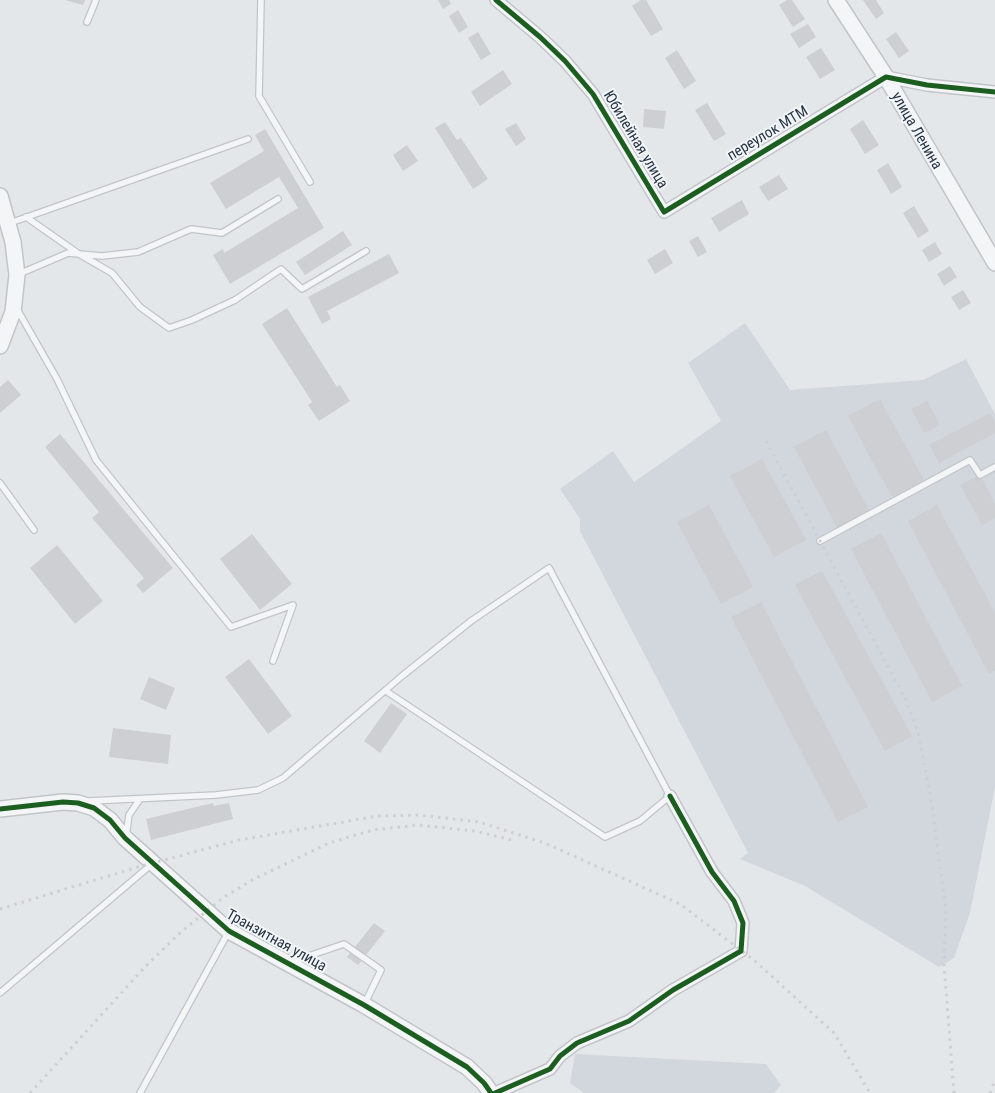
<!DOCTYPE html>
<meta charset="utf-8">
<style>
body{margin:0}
canvas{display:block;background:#e4e7ea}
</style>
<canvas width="995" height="1093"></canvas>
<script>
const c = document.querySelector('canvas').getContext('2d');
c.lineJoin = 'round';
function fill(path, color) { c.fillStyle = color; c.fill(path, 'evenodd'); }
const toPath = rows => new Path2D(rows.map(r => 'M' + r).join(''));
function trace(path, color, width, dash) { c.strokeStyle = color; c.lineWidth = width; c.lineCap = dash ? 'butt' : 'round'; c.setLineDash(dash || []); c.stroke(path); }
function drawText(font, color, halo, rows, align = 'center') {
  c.font = font + ' "Roboto Condensed",sans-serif'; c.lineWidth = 4; c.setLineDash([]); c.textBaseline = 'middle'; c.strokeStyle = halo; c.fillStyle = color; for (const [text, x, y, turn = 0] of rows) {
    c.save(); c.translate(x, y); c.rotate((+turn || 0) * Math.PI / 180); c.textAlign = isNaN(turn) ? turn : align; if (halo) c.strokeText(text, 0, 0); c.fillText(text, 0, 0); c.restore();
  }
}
fill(toPath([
 [745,323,790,390,923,380,966,359,995,414,995,787,970,913,954,958,939,967,805,886,740,859,748,853,580,531,580,519,560,489,613,451,634,482,721,421,688,363],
 [575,1054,766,1064,781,1085,774,1093,584,1093,570,1083]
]), '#d2d7dd');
fill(toPath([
 [65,0,85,0,83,5],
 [438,0,449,0,451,4,443,9],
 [641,0,646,0,663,29,651,36,632,6],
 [787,0,792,0,805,19,793,27,779,5],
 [863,0,876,0,884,13,876,19],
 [458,10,468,27,459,33,449,16],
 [808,24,816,37,799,48,790,34],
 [478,32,491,54,481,60,468,38],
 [896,32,909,51,899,58,886,39],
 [821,48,835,70,820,79,806,57],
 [677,50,696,81,684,89,665,58],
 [503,70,512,84,480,106,471,92],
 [707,103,726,134,714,141,695,110],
 [644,109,666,111,664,129,643,127],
 [863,120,879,145,865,154,850,129],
 [445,122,457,140,461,138,488,179,473,189,435,128],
 [516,123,526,139,516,146,505,129],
 [265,129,324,228,230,284,213,255,223,249,224,253,298,208,279,177,226,209,210,183,264,151,255,135],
 [407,145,418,161,403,171,393,155],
 [888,163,902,187,891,194,877,170],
 [779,175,788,189,768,201,759,187],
 [742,200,749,214,719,232,711,218],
 [914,206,929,231,918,238,903,213],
 [343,231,352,245,305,275,296,262],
 [698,236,707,252,698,257,689,241],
 [935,242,942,254,929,262,922,250],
 [665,249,673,263,655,274,647,260],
 [389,254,399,273,327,311,331,319,322,324,308,297],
 [950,266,957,277,944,286,937,274],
 [963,290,971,303,959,310,951,297],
 [287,308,337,387,340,385,350,401,319,421,308,405,312,402,262,324],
 [8,380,21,395,0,413,0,387],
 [880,399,924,480,892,497,848,416],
 [927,401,940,425,924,433,911,409],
 [990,413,995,422,995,433,939,463,929,445],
 [826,430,870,512,838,529,794,447],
 [60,434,173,568,143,593,136,585,144,578,92,518,99,512,45,447],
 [762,459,806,540,774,557,730,476],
 [980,475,995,504,995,518,982,525,960,485],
 [709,505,753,587,721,604,677,522],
 [937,505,995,613,995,670,989,674,908,521],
 [881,533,962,686,932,702,851,549],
 [252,534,292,584,260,610,220,559],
 [57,545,103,601,75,624,30,568],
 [822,571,912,736,885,751,795,585],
 [761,602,868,807,838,822,731,617],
 [249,659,292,716,268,734,225,677],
 [149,677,175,688,166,710,140,699],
 [391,703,407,714,380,753,364,741],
 [113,728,171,735,168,764,109,757],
 [213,803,214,806,229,803,233,819,151,840,146,819],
 [374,923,385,931,358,965,347,957]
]), '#cdcfd2');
const service = toPath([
 [261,0,259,96,310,182],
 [87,22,96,0],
 [26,217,79,254,112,273,140,307,169,328,192,320,235,300,281,269,302,289,366,251],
 [10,223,248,139],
 [19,274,68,253,102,256,138,252,191,229,222,233,278,199],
 [17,309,57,379,96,460,231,627,293,605,273,661],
 [0,483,34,530],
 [820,541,970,460,980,475,995,467],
 [89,801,216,795,258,790,283,778,402,676,471,621,549,568,670,796,640,821,605,837,386,691],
 [126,836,129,815,140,799],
 [291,962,344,944,381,970,364,1005],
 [0,993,152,864],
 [140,1093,229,931]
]);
const minor = toPath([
 [496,0,540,37,565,61,593,94,664,212,886,77,927,85,995,92],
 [495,1093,550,1069,560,1056,577,1043,629,1021,673,990,741,951,743,923,734,901,712,872,670,796]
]);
const tertiary = toPath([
 [836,0,886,77,995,263],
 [0,196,13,242,17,275,13,312,0,346],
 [0,809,63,802,78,803,94,808,110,820,125,838,229,931,364,1005,467,1067,484,1083,491,1093]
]);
trace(service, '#c2c5c8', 8);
trace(minor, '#c2c5c8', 14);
trace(tertiary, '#c2c5c8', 18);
trace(service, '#f4f5f7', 5.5);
trace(minor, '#f4f5f7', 11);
trace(tertiary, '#f4f5f7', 15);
trace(toPath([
 [766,441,906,700,918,732,930,793,946,910,944,964,954,1093],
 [0,909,138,867,239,840,378,816,420,815,479,822,545,843,680,904,755,961,834,1033,870,1093],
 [30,1093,145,967,181,932,224,897,254,879,329,843,373,830,418,825,475,831,516,841],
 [990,1093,995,1080]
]), '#cdcfd1', 3, [2.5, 5]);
trace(toPath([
 [496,0,540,37,565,61,593,94,664,212,886,77,927,85,995,92],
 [0,809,63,802,78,803,94,808,110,820,125,838,229,931,364,1005,467,1067,484,1083,491,1093],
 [495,1093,550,1069,560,1056,577,1043,629,1021,673,990,741,951,743,923,734,901,712,872,670,796]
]), '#1b5e20', 5);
drawText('15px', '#293545', '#f2f6f9', [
 ["улица Ленина",916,131,60],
 ["переулок МТМ",768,134,-31],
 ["Юбилейная улица",635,140,59],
 ["Транзитная улица",276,941,29]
]);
</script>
